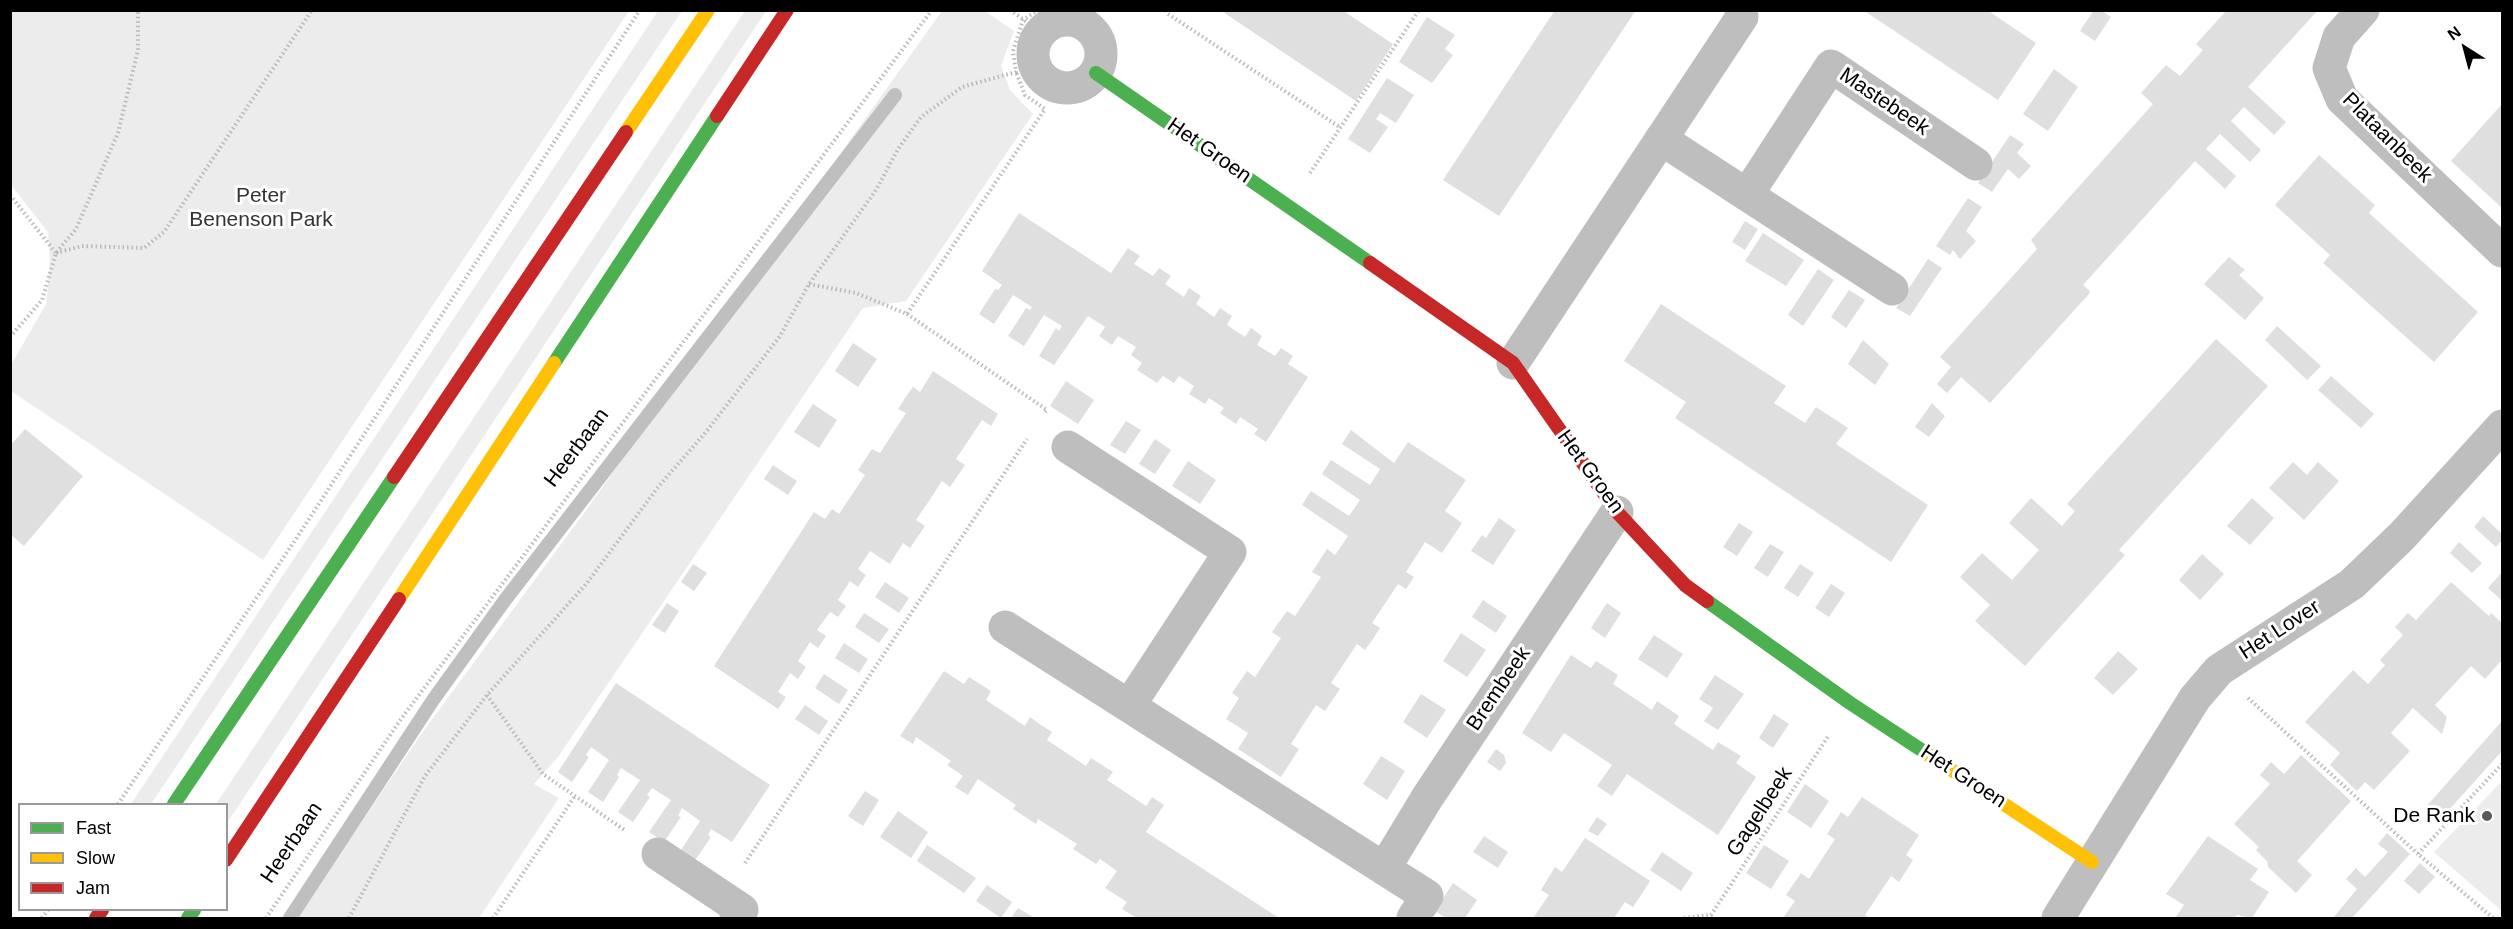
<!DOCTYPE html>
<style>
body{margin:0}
#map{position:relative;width:2513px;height:929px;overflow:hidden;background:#fff;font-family:Arial,sans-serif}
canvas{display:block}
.frame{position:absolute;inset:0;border:12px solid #000;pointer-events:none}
.legend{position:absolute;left:18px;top:803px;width:210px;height:108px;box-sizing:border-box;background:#fff;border:2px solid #999;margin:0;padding:8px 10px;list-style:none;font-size:18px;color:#000}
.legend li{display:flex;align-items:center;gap:12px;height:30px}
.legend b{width:30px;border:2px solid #999}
.north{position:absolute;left:2435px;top:18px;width:60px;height:60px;-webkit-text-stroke:4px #fff;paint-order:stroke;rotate:324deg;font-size:16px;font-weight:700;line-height:24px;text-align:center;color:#000}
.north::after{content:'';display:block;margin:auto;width:21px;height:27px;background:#000;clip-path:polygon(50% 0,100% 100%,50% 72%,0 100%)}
</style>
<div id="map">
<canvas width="2513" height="929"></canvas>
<div class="frame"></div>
<ul class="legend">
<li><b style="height:8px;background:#4caf50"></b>Fast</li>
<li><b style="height:8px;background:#ffc107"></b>Slow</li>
<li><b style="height:8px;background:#c62828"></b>Jam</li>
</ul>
<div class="north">N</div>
</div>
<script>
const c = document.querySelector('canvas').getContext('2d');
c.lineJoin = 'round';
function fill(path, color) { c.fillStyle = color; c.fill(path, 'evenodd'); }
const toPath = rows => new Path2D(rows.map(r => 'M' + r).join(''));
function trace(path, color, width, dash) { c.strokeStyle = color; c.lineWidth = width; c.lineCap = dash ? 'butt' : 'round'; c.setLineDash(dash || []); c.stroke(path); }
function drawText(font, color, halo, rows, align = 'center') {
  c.font = font + ' Arial,sans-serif'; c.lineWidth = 6; c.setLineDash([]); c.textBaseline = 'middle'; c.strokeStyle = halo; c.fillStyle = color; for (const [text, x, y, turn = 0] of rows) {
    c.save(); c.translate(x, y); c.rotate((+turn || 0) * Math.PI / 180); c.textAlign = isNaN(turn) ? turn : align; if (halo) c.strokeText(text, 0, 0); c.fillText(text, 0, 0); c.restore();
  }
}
fill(toPath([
 [11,10,629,10,629,11,263,560,11,391,11,365,46,304,50,264,48,232,11,185],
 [658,11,682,11,151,804,131,804],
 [745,11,766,11,227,823,226,804,216,804],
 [942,11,985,11,1014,31,1001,66,1010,90,1033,114,906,301,863,308,558,757,534,784,559,798,479,918,296,918,422,733,584,513],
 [2502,781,2502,911,2434,852]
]), '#ececec');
trace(toPath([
 [290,918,433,700,505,600,895,95]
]), '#bfbfbf', 14);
fill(toPath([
 [1220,10,1342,10,1393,44,1356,101],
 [1555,10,1636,10,1499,216,1443,180],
 [1863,10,1987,10,2036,43,1998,100],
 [2094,10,2101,10,2111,17,2095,41,2080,31],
 [2227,10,2318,10,2248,87,2286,122,2274,135,2244,107,2231,121,2261,150,2250,162,2220,134,2206,149,2236,176,2225,189,2195,161,2083,285,2090,291,2089,294,1990,403,1961,377,1947,393,1937,384,1951,367,1940,357,2037,249,2031,240,2153,104,2141,93,2166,65,2180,76,2203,50,2196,44],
 [1427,17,1455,35,1445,49,1453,55,1432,83,1399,62],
 [2054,69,2078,87,2048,131,2023,114],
 [1387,78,1414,95,1396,123,1380,113,1376,119,1388,127,1370,153,1348,139],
 [2502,104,2502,208,2451,161],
 [2010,135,2024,144,2017,153,2031,166,2019,179,2008,169,1992,192,1978,183],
 [2319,155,2375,205,2369,213,2478,312,2434,362,2323,263,2330,255,2275,205],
 [1968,198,1982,207,1966,231,1976,241,1960,259,1953,250,1950,255,1936,246],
 [1019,213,1111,273,1128,248,1140,256,1134,264,1153,276,1159,268,1171,276,1165,284,1184,297,1189,288,1201,296,1196,304,1214,317,1220,308,1232,316,1227,325,1245,337,1251,328,1262,336,1257,345,1275,356,1281,348,1293,356,1288,364,1308,377,1266,442,1254,434,1258,429,1240,417,1236,424,1220,413,1224,408,1209,398,1205,404,1189,394,1194,386,1179,376,1174,383,1163,376,1157,383,1137,370,1142,363,1131,355,1136,347,1118,336,1112,345,1099,336,1105,327,1088,316,1054,365,1039,356,1056,328,1059,331,1062,326,1044,315,1024,346,1008,336,1026,308,1030,310,1032,307,1013,295,994,324,979,314,995,289,998,290,1002,285,982,271],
 [1745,221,1758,229,1745,250,1732,242],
 [1763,233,1804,260,1786,286,1745,261],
 [2229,257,2245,270,2239,275,2264,298,2245,320,2204,284],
 [1928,259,1942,268,1910,316,1896,308],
 [1818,269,1834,280,1803,326,1788,315],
 [1849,290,1865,300,1846,328,1831,317],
 [1661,304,1786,386,1774,403,1805,423,1816,407,1848,428,1836,444,1928,505,1891,562,1675,418,1686,402,1624,361],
 [2277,326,2321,366,2307,380,2265,340],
 [2216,339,2268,386,2119,550,2125,555,2025,666,1975,621,1990,605,1960,577,1982,553,2012,580,2039,550,2009,523,2031,498,2062,526,2075,511,2067,504],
 [1863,340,1889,364,1875,385,1848,364],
 [853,343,877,359,858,387,835,371],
 [933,371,998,414,991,426,982,420,956,459,965,465,950,487,942,481,929,501,916,520,925,526,910,548,903,543,890,564,870,551,858,569,866,575,858,587,850,581,838,600,846,606,838,617,830,612,817,630,826,636,818,648,810,642,798,661,806,667,798,679,790,673,778,692,786,697,778,709,714,666,814,512,825,519,832,509,839,514,865,475,858,470,872,449,880,453,906,413,898,409,905,398,913,387,920,392],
 [2331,376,2374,414,2361,428,2318,390],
 [1066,381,1094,400,1078,424,1050,406],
 [1932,403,1945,416,1929,437,1915,427],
 [813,404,837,420,819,448,794,432],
 [1126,421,1141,430,1125,454,1110,445],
 [25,429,83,476,24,546,10,534,10,446],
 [1351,430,1394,463,1408,442,1466,480,1445,511,1462,523,1442,553,1425,542,1406,572,1414,577,1406,589,1398,584,1372,623,1380,628,1373,639,1365,650,1357,644,1331,683,1340,689,1325,711,1316,705,1303,725,1291,744,1299,749,1281,777,1238,749,1248,733,1226,719,1239,698,1232,693,1247,671,1255,677,1281,638,1272,632,1287,611,1295,616,1321,577,1312,572,1327,549,1335,555,1348,536,1302,505,1311,491,1349,516,1360,500,1322,474,1331,460,1370,485,1380,469,1342,444],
 [1155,439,1171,450,1155,474,1139,464],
 [1188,461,1216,480,1200,504,1172,486],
 [2293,462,2307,475,2318,462,2339,481,2304,520,2269,488],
 [773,465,797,481,788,495,764,479],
 [2252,498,2274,518,2250,545,2227,526],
 [2483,516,2502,534,2502,540,2496,547,2474,527],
 [1499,518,1516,530,1493,565,1471,551,1482,535,1486,538],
 [1739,523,1753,532,1737,556,1723,547],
 [2459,542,2482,563,2472,573,2450,553],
 [1770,544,1784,552,1768,577,1754,568],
 [2202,554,2224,574,2200,600,2179,580],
 [693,564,707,573,694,591,681,582],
 [1800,564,1814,573,1798,597,1784,588],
 [2502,572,2502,601,2488,588],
 [885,582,909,598,899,613,875,597],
 [2451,582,2489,616,2491,613,2502,623,2502,660,2485,679,2471,666,2435,705,2447,717,2442,734,2413,708,2391,733,2410,751,2374,790,2365,782,2357,791,2330,765,2340,753,2305,722,2353,670,2368,684,2385,665,2380,660,2403,635,2395,627,2408,613,2416,620],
 [1831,584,1845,593,1829,617,1815,608],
 [1483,600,1507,616,1496,633,1472,617],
 [667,603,679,611,665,633,652,625],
 [1607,603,1621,613,1605,638,1591,628],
 [864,613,889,629,879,643,855,627],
 [1461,633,1486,650,1467,677,1443,661],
 [1654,635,1683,654,1667,678,1638,659],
 [844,643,868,659,859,673,835,658],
 [2118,651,2138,669,2113,695,2094,678],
 [1571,655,1591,668,1596,661,1618,675,1613,684,1652,710,1657,701,1679,716,1674,724,1713,750,1718,742,1741,756,1736,763,1756,777,1718,835,1627,774,1612,796,1597,786,1612,765,1564,733,1551,752,1522,733],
 [944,671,964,684,969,677,991,691,986,700,1025,726,1030,717,1041,725,1052,732,1047,740,1086,766,1091,758,1113,772,1107,780,1146,806,1152,797,1164,805,1146,832,1279,918,1137,918,1122,909,1127,902,1105,888,1117,871,1100,859,1096,864,1073,849,1077,844,1038,819,1036,824,1013,809,1016,805,978,779,968,795,955,787,963,776,947,765,951,761,916,737,913,744,900,736],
 [824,674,848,690,839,704,815,688],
 [1715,675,1744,694,1718,730,1704,721,1713,708,1699,699],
 [616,683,770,785,732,842,711,829,708,835,711,837,694,862,679,853,700,821,682,808,678,816,681,817,664,842,649,832,671,800,652,788,647,795,650,797,633,822,618,812,640,780,621,768,617,775,619,777,603,802,588,792,609,760,591,747,586,755,589,757,572,782,558,772],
 [1421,694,1446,710,1427,738,1403,722],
 [805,705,828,721,819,735,795,719],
 [1774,714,1789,724,1773,748,1759,738],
 [2502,721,2502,751,2438,822,2424,809],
 [1496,749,1504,755,1506,763,1500,771,1487,762],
 [2301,755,2351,801,2297,861,2312,875,2296,893,2268,867,2267,861,2256,850,2259,847,2234,824,2270,784,2260,775,2271,762,2284,774],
 [1381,756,1405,771,1387,800,1363,784],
 [1805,784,1829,801,1811,828,1787,812],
 [865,791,879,800,863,826,848,816],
 [1862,797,1919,835,1906,855,1913,860,1899,882,1891,876,1865,915,1870,918,1783,918,1795,901,1786,895,1801,873,1809,879,1835,839,1827,834,1841,812,1848,817],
 [898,811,928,832,911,858,880,837],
 [1597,817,1607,824,1598,836,1588,831],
 [2387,833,2410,854,2352,918,2333,918,2357,889,2346,879,2356,868,2365,877,2388,852,2378,844],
 [1484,836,1508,852,1498,868,1473,852],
 [2208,836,2258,869,2250,880,2269,892,2252,918,2237,915,2235,918,2175,918,2184,905,2166,894],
 [1585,838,1650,881,1641,895,1633,907,1625,902,1614,918,1533,918,1549,895,1541,890,1555,867,1562,872],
 [927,845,976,878,964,893,917,861],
 [1764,845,1789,861,1771,889,1746,873],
 [1662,852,1693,873,1681,891,1650,870],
 [2420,863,2435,877,2419,894,2404,881],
 [1453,883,1477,900,1465,918,1446,918,1435,911],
 [987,885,1012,902,1001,918,976,901],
 [1018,908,1034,918,1011,918]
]), '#dfdfdf');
trace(toPath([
 [1010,10,1041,32],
 [1170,10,1168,14,1341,128],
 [1310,173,1419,10],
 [10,195,56,253],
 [56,253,82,246,144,248,164,232,312,10],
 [809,284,856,293,907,314,1045,109,1025,95,1016,72],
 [907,314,1047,410,1044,413],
 [10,337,42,300,56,253,76,229,118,133,138,50,138,10],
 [487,695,543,774,626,831],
 [2248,698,2418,854],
 [118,804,298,536,640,10],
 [745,863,1027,439],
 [42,918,48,910],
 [266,918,401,719,932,10],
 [349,918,425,776,487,695,587,583,658,487,706,432,780,336,809,284,876,190,898,149,921,117,962,87,1016,72,1013,51,1023,20,1038,10],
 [493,918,575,796],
 [1684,918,1711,915,1829,735],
 [2493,918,2418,854,2502,764]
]), '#b9b9b9', 4, [1.5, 3]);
trace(toPath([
 [2363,10,2339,37,2329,68,2342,99,2502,251],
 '1033 54a34 34 0 1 1 68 0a34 34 0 1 1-68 0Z',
 [1661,139,1892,289],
 [1747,195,1831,66,1976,164],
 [1513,363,1742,17,1741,10],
 [1068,447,1230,552,1129,706],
 [1005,627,1427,896,1413,918],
 [658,854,742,910,736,918],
 [1384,869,1427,798,1617,512],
 [2058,918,2195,698,2219,670,2352,584,2402,536,2502,426]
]), '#bebebe', 33);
trace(toPath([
 [1096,73,1370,263],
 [554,363,717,116],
 [1707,601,1850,703,1929,755],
 [174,804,394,477],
 [188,918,194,910]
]), '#4caf50', 14);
trace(toPath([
 [626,132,708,10],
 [399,599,554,363],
 [1929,755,2092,862]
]), '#ffc107', 14);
trace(toPath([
 [717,116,787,10],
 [1370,263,1513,363,1617,512,1685,585,1707,601],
 [394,477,626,132],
 [226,860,399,599],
 [96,918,102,910]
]), '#c62828', 14);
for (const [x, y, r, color] of [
 [2487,816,6,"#595959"]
]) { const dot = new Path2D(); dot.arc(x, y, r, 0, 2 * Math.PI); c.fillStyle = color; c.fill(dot); trace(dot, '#fff', 2); }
drawText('21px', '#000', '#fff', [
 ["Mastebeek",1884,102,34],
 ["Plataanbeek",2387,138,45],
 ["Het Groen",1209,151,35],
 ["Heerbaan",577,448,-53],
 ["Het Groen",1590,472,54],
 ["Het Lover",2280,630,-33],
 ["Brembeek",1499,689,-56],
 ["Het Groen",1963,777,33],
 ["Gagelbeek",1760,812,-57],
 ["Heerbaan",292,843,-56]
]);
drawText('21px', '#333', '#fff', [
 ["Peter",261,196],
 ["Benenson Park",261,220]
]);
drawText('21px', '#000', '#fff', [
 ["De Rank",2475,816]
], 'right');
</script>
